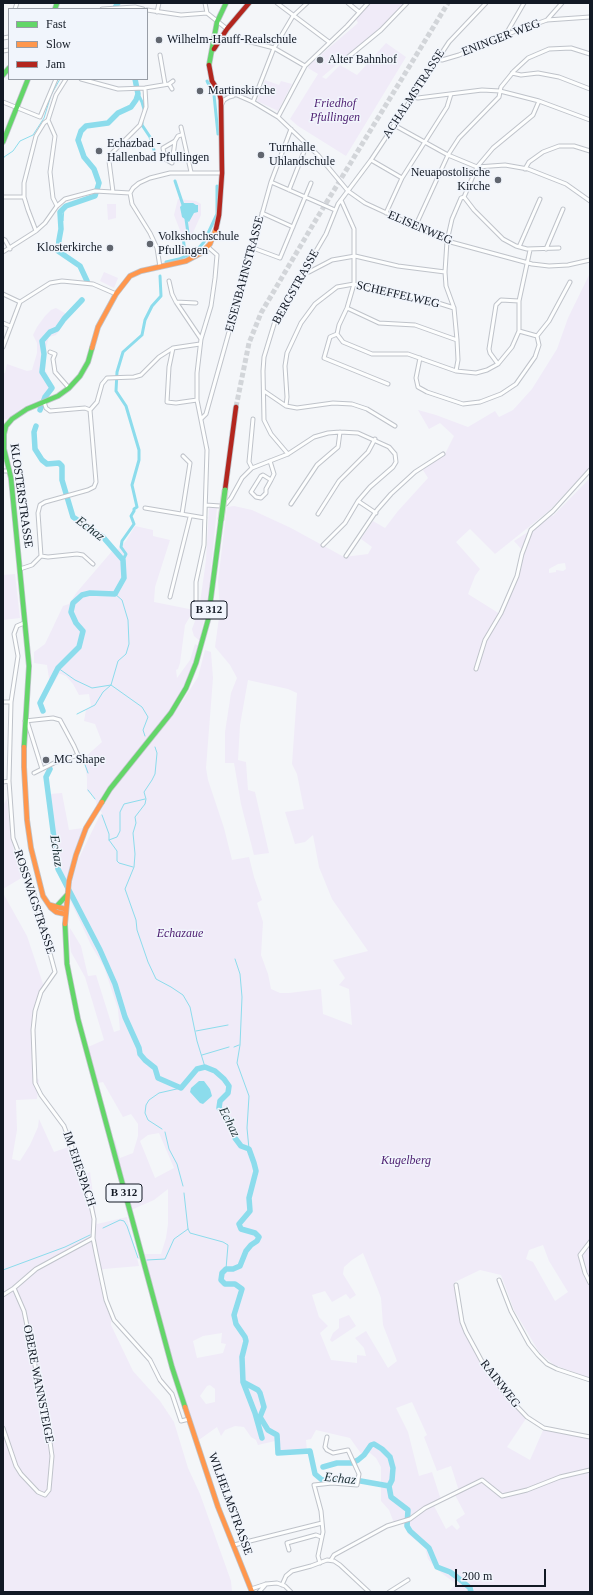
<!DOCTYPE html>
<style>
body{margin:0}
#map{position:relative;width:593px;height:1595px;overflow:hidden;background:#f4f6f9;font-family:"Times New Roman",serif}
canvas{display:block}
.frame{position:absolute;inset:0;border:4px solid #121924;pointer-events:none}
.legend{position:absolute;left:8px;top:8px;width:140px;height:72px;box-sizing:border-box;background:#f1f5fc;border:1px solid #989da6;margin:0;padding:5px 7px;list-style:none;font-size:12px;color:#121924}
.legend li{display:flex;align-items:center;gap:8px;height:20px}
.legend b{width:20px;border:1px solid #989da6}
.scale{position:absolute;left:455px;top:1569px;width:91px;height:18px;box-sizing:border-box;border:2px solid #121924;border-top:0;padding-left:5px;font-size:12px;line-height:14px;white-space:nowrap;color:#121924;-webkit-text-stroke:3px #f1f5fc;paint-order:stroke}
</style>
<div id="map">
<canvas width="593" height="1595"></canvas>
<div class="frame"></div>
<ul class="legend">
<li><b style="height:5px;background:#63d668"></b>Fast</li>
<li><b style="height:5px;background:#ff974d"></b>Slow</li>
<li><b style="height:5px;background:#b3261e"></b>Jam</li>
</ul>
<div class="scale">200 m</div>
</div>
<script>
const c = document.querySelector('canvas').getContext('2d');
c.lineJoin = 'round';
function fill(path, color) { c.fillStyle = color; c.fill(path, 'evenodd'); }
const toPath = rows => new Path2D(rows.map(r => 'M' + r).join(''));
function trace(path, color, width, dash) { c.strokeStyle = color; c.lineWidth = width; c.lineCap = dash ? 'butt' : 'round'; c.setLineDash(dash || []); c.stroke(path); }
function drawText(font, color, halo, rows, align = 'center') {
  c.font = font + ' "Times New Roman",serif'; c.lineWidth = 3; c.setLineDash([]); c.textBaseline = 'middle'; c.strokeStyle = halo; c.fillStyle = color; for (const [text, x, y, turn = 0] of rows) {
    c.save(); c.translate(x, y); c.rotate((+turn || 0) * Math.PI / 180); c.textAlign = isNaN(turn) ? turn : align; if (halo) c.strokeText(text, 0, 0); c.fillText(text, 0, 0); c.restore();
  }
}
fill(toPath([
 [371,3,407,3,381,30,378,30,322,77,326,79,340,65,357,75,386,43,406,57,346,156,298,126,290,119,318,74,308,68,309,65,358,23,356,19],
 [265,80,279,85,281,81,292,84,278,111,257,101],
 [178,199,196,201,201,204,201,215,191,237,188,239,183,238,174,215],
 [107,204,116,204,116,218,108,220],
 [104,272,118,278,114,288,100,281],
 [590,273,590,467,550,510,495,554,470,529,456,542,480,569,475,576,468,594,500,614,517,576,523,551,514,541,531,530,550,513,553,516,590,478,590,1378,554,1365,539,1352,514,1310,501,1275,480,1270,455,1282,462,1322,474,1348,495,1380,527,1417,507,1447,530,1460,544,1428,590,1437,590,1592,448,1592,456,1584,435,1568,428,1559,425,1548,408,1534,403,1523,394,1523,389,1510,381,1501,381,1467,376,1458,370,1453,362,1455,350,1438,316,1430,311,1439,306,1440,307,1451,278,1453,275,1441,258,1445,256,1440,251,1437,244,1427,235,1426,225,1430,221,1436,217,1427,196,1442,181,1398,143,1254,161,1254,166,1238,168,1224,168,1189,154,1200,131,1210,113,1140,115,1140,120,1158,133,1153,138,1136,138,1124,131,1114,123,1117,103,1082,98,1083,88,1047,104,1040,85,977,71,952,70,944,70,928,81,946,88,976,96,975,114,1032,120,1030,118,1009,104,967,91,945,71,902,72,882,78,860,99,817,102,813,97,807,96,801,93,796,87,791,87,778,84,758,102,742,95,724,84,721,86,710,91,706,89,694,79,695,73,684,66,676,61,674,59,674,52,686,50,685,47,665,34,663,34,652,45,644,63,606,69,604,77,592,113,550,114,553,126,541,135,526,153,530,153,536,170,540,155,587,154,602,194,610,185,625,180,663,178,669,176,670,177,678,190,660,195,644,199,646,192,670,179,695,180,705,198,677,205,650,211,652,213,678,206,768,208,780,224,828,232,860,249,857,254,877,262,900,257,903,263,922,261,955,268,974,271,989,280,993,289,993,321,989,323,1014,352,1025,349,989,339,985,345,978,333,960,368,951,332,899,319,867,313,835,305,842,295,844,285,812,304,809,297,774,292,764,297,693,288,689,248,680,240,725,238,760,246,762,248,790,255,792,269,853,254,855,241,804,234,763,225,763,225,732,231,693,237,678,230,665,215,647,220,610,218,581,227,507,234,506,252,510,291,528,344,557,368,554,372,547,361,539,373,521,385,528,398,511,428,478,423,470,445,454,454,436,440,423,429,429,418,410,436,415,468,427,495,411,499,417,513,410,532,389,557,349,568,318],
 [565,563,566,569,563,571,556,570,556,572,549,573,549,569,558,564],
 [159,1133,174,1168,155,1178,140,1141,148,1135],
 [543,1245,549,1261,568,1292,555,1301,533,1262,526,1259,529,1250],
 [363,1253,378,1290,381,1298,383,1325,397,1361,388,1368,366,1331,355,1338,364,1348,366,1356,357,1355,357,1363,331,1360,320,1333,328,1326,319,1317,312,1295,325,1291,332,1302,346,1294,350,1299,356,1295,343,1274,344,1267,352,1260],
 [222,1333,221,1343,226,1344,223,1353,197,1358,193,1341,203,1336],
 [210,1385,215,1389,215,1402,206,1404,200,1396,207,1386],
 [412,1402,427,1435,424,1437,437,1471,451,1466,459,1491,454,1493,465,1514,456,1520,460,1527,457,1530,452,1525,446,1529,433,1504,441,1500,432,1472,419,1476,408,1432,396,1408],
 [56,308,70,316,56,335,49,337,46,348,44,367,54,390,48,396,22,408,7,419,3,420,3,373,5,373,7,364,27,371,32,370,37,353,37,343,33,335,37,327,45,316,51,310],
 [209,508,217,508,209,589,200,641,194,636,192,629,199,610,206,560],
 [15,574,20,618,3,620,3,575],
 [62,793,69,830,83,828,66,880,61,872,50,794],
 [7,798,10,829,14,851,23,877,3,889,3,806],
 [3,893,27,936,43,984,45,986,37,1001,33,1030,34,1075,39,1080,37,1099,16,1100,17,1130,12,1159,20,1161,30,1145,38,1127,39,1119,54,1152,74,1145,84,1174,90,1172,97,1224,127,1217,139,1266,104,1269,97,1271,104,1301,111,1318,111,1325,133,1371,160,1401,174,1422,188,1468,200,1494,231,1581,232,1592,3,1592],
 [349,1315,356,1326,332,1342,330,1340,333,1333,339,1328,339,1319]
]), '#f0ebf8');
fill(toPath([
 [184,203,193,203,196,205,198,205,198,212,194,213,189,222,182,217,180,207],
 [199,1081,204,1081,210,1089,212,1096,203,1104,200,1103,190,1092,191,1088]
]), '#8cdcec');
trace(toPath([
 [3,160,4,157,13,151,20,141,33,135,44,118,51,95,60,79],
 [61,223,63,221,64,208],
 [58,668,75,680,92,688,111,685,118,661,126,654,129,644,128,620,122,600,115,594],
 [77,714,95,705,103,692,111,685,142,707,148,717,143,730,145,736],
 [155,747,157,753,155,774,152,780,144,792,146,799,145,804,135,817,136,823,133,833,135,854,134,867,125,889,136,920,137,930,148,962,156,979,171,987,183,995,190,1007,197,1041,205,1067],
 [84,762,88,773],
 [88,790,95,799],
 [102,815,109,834,109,840,117,851,117,861,119,863,133,867],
 [109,840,117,837,120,831,120,812,124,804,145,799],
 [235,959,240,974,242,997,240,1045,237,1063,249,1096,247,1128,249,1149],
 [196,1031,228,1025],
 [234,1047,239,1045],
 [202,1055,229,1047],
 [162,1129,148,1120,145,1113,146,1105,149,1100,159,1093,181,1088],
 [165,1132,169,1149,177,1164,183,1186],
 [184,1193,188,1229,190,1233,223,1242,228,1245,226,1269],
 [103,1228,120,1220,124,1221,127,1226,138,1258],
 [147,1260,165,1259,174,1239,188,1229],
 [3,1270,65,1247,90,1235]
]), '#8cdcec', 1);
trace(toPath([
 [207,81,214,95,218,134],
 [138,94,142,102,144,109],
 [142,122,142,125,150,137,154,150],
 [175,181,184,208],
 [189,254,197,250,204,242,217,214,217,186],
 [184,257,185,254,183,236,188,233,186,219],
 [166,262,179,259,188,255],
 [123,560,126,554,121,547,122,541,134,524,131,516,134,511,134,509,137,507,132,485,139,460,139,450,126,406,116,391,117,372,123,352,142,335,145,320,152,306,161,296,160,276]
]), '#8cdcec', 3);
trace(toPath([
 [114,9,118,3],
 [87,281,80,266,58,251,59,240,61,229,60,212,66,206,95,196,99,183,94,169,84,157,78,140,81,131,86,126,108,123,118,113,131,107,136,100,138,94,135,79],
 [40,410,45,397,52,388,42,372,44,354,42,341,50,332,57,329,64,319,82,300],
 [36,426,34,432,35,449,42,460,47,464,59,463,62,466,62,480,73,517,103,537,123,560,124,578,115,594,90,593,82,595,73,603,71,612,76,623,83,631,79,647,58,668,40,703,43,711],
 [50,769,46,777,58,869,100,950,115,984,125,1017,139,1048,140,1054,145,1060,155,1068,158,1078,181,1088,197,1069,205,1067,215,1071,224,1079,229,1086,228,1093,220,1101,219,1108,229,1119,235,1138,241,1146,249,1149,254,1163,256,1171,249,1198,250,1211,239,1224,241,1229,255,1233,259,1237,257,1241,251,1245,246,1251,240,1266,233,1269,226,1269,222,1273,221,1280,225,1284,235,1284,242,1289,234,1315,236,1324,245,1337,246,1341,242,1357,243,1382,258,1390,260,1393,264,1407,260,1417,268,1430,277,1435,278,1453,310,1451,315,1474,322,1480,355,1480,389,1486],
 [243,1382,255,1413,262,1438],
 [323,1467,337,1463,352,1463,358,1460,364,1455,371,1445,374,1444,382,1449,390,1457,393,1468,392,1480,389,1486,391,1497,408,1510,407,1526,410,1531,429,1548,437,1567,450,1572,457,1577,470,1588,471,1592]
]), '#8cdcec', 5.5);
trace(toPath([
 [236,407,249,343,261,313,314,223,448,3]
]), '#d2d5d9', 5, [5, 2.5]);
const street = toPath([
 [205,3,207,13],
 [277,3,329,42],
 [348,3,359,12],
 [15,9,17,3],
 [102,9,135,7,143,9],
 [147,10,181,15,207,13],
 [157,12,159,3],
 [207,13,227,29],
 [547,20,562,3],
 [506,34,524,3],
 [3,38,9,37],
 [247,41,274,48,305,66],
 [3,51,9,50],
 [160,55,165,84],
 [347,58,381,30,407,3],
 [437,59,442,60,459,55,505,35,547,20,590,17],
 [512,73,521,75,538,73,559,77,590,89],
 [81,79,118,89,145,88,169,84,173,81],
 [169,84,172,89],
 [219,92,237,95,253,102,278,117,318,155,348,191,365,203,447,241,532,264,549,266,568,265,590,260],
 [413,97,418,98,482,90,500,91,539,101,590,120],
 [539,101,533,115,493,148,477,167,464,197,474,210,503,239,516,246,527,249,559,248],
 [3,102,40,117,56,79],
 [253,102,274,48,293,16,307,3],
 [221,106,224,100,229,97,233,96],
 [278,117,305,66,347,26,368,3],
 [48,120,55,136,50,172,53,198,57,206],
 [394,125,448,155,477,167,505,165,528,169,566,184,590,201],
 [181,127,191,172],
 [175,141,163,148,165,159,172,163,175,141,178,136,181,135],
 [371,160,402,178],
 [525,169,529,162,543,152,559,146,574,146,590,151],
 [271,182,335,210],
 [289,190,307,144],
 [113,192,109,161,112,153,140,125,146,107,145,88],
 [3,197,24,197],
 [341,200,354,229,354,284,347,308,339,325,337,334,330,337,324,358,388,384],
 [262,213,293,227],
 [386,213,402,178,447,107,451,94],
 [415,227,448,155,459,138,499,97,501,87,514,71,528,58,549,49,571,48,590,54],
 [36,231,28,210,24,197,24,183,36,136,44,123,48,120,56,95,66,79],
 [3,239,5,240,10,249],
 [519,247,540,199],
 [253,248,280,258,311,183],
 [546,249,563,209],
 [3,252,36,231,45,223,57,206,65,199,95,191,130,193],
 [160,267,157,248,150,233,132,204,130,193,133,188,139,183,150,178,170,173,222,173],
 [304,271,309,272,332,260,355,256,398,266,445,272],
 [169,281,172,294,176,302,201,339],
 [3,294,20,302,50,283,62,281,93,284,116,294],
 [176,302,196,303],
 [347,308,379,323,415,325,457,340],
 [3,323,10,326],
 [337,334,343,342,372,354,408,354,456,371,476,373,487,370,498,364,512,347,519,331,519,301,530,250],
 [537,336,549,321,570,282],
 [3,347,20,302],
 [173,348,169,367,167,402,176,403,197,400],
 [50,352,55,354,53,359,55,372,69,388],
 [420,358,416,378,418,387,427,392,463,404,480,402,501,394,516,384,535,357,539,345,537,336,519,331],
 [498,364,490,353,489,349,496,305,501,300,519,301],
 [456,371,458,360,457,340,454,308,446,286,445,272,447,241,452,219,461,198,464,197],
 [264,391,286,406,297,408,333,403,352,404,367,409,395,426],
 [286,406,287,397,285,366,287,353,301,323,315,304,337,287,354,284,386,294,419,297,454,308],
 [90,410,97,402,102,384,107,378,134,377,141,375,159,357,173,348,200,344],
 [201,419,206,414,271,182,291,129],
 [288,454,271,434,264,420,263,371,264,357,275,321,326,234,338,204,371,160,449,42,486,3],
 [270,461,274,474,271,480,266,489,266,493,261,498,256,497,251,492,261,476,263,475,271,480],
 [252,468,249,462,253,419],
 [3,471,9,471],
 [358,501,376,513],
 [291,504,317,465,338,447,340,432],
 [206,505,220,506,226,504,231,498,242,478,252,468,288,454,314,437,328,433,340,432,358,433,389,447,395,454,396,462,393,467,370,487,358,501,345,523,323,545],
 [145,508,205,518],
 [182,514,190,463,183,456],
 [318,514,339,481,368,452,375,439],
 [41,556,48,557,77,554,83,555,93,564],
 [346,556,377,510,391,494,415,472,443,454],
 [20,569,32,565,41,556,38,513,40,505,45,502,88,490,94,487,96,482,90,410,85,408,50,411,46,408,44,402],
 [170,597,190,517],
 [196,609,196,582,204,545,207,450,197,400,197,373,201,339,211,306,215,278,217,255,208,247],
 [24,623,17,626,14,634,18,656,11,702,9,781,13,838,34,894,55,972,41,992,35,1011,33,1030,35,1083,41,1095,64,1126,88,1191,94,1219,93,1238,96,1253,106,1300,114,1320,150,1360,160,1380,172,1394,181,1421,189,1419],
 [476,669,485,640,501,613,517,576,522,554,531,530,553,511,590,470],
 [3,702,11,702],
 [25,721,53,718,60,720,74,746,78,755,54,763,34,773],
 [27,721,42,769],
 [3,782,9,781],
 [590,1242,580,1255,585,1273,590,1283],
 [499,1280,511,1311,529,1344,538,1355,547,1364,557,1369,590,1380],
 [456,1285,462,1322,466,1332,485,1367,507,1396,527,1417,544,1428,590,1437],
 [3,1295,14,1288,36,1269,93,1238],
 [3,1428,16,1466,21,1474,38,1492,45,1495,49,1490,52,1456,48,1428,41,1404,39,1385,24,1311,14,1288],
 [234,1545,322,1523],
 [289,1550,287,1543,316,1535,321,1537],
 [331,1560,334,1555,387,1526,410,1519,425,1508,482,1480,502,1496,527,1490,560,1477,590,1470],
 [320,1563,318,1556,323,1532,321,1511,314,1485,332,1483,357,1485,359,1474,348,1450,333,1453,327,1450,325,1447,327,1437],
 [282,1585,286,1576,292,1571,311,1566,327,1560,334,1561,340,1565,369,1592],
 [251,1589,266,1584,277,1583,285,1586,291,1592],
 [259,1592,266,1584],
 [389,1592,408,1580]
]);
const fast = toPath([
 [55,9,57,3],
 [209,65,217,22,226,3],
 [3,75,9,68],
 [3,142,28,79],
 [24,747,29,666,11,478,4,449,4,434,6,426,12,419,27,409,58,396,69,388,80,376,88,362,92,348],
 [102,802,110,789,171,713,186,688,196,663,208,620,221,520],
 [56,907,67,895],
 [65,924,67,964,78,1019,172,1367,185,1407]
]);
const slow = toPath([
 [92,348,98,327,116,294,130,276,141,271,186,261,201,253,210,244,216,229],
 [24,747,24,767,27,820,31,848,43,896,51,908,56,912,65,914],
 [50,905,65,909],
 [65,924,69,881,76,855,86,828,102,802],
 [185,1407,218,1507,252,1592]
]);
const jam = toPath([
 [214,49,227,29,249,3],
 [209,65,212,81,219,92,221,100,222,173,219,215,216,229],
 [225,490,236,407]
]);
trace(street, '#bfc3ca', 5);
trace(fast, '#bfc3ca', 6);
trace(slow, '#bfc3ca', 6);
trace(jam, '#bfc3ca', 6);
trace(street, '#fdfefe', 3);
trace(fast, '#63d668', 4.5);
trace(slow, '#ff974d', 4.5);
trace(jam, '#b3261e', 4.5);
const fastBridge = toPath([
 [221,520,225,490]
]);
trace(fastBridge, '#d0d2d5', 7, []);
trace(fastBridge, '#63d668', 5);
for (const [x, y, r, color] of [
 [159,40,4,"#61666f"],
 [320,60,4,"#61666f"],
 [200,91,4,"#61666f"],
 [99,151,4,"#61666f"],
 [261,155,4,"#61666f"],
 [498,180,4,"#61666f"],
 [150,244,4,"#61666f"],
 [110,248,4,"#61666f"],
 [46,760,4,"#61666f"]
]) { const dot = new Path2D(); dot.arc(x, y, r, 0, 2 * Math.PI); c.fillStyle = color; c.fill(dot); trace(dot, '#f1f5fc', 1.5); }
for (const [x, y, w] of [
 [209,610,36],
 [124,1193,36]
]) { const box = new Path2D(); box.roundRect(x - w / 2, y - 9, w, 18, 3); c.fillStyle = '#f1f5fc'; c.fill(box); trace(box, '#121924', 1); }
drawText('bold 11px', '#121924', null, [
 ["B 312",209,610],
 ["B 312",124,1193]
]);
drawText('12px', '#121924', '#f1f5fc', [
 ["ENINGER WEG",501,38,-21],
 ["ACHALMSTRASSE",414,94,-57],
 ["ELISENWEG",420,228,23],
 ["EISENBAHNSTRASSE",245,274,-75],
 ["BERGSTRASSE",296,287,-61],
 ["SCHEFFELWEG",398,295,13],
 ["KLOSTERSTRASSE",21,496,82],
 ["ROSSWAGSTRASSE",34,902,72],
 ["IM EHESPACH",79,1169,71],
 ["OBERE WANNSTEIGE",38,1384,79],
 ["RAINWEG",500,1384,52],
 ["WILHELMSTRASSE",230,1504,70]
]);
drawText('12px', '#121924', '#f1f5fc', [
 ["Wilhelm-Hauff-Realschule",167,40],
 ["Alter Bahnhof",328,60],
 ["Martinskirche",208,91],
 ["Echazbad -",107,144],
 ["Hallenbad Pfullingen",107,158],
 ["Turnhalle",269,148],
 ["Uhlandschule",269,162],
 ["Neuapostolische",490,173,"right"],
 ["Kirche",490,187,"right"],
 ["Volkshochschule",158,237],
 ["Pfullingen",158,251],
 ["Klosterkirche",102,248,"right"],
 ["MC Shape",54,760]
], 'left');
drawText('italic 12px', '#4d1d70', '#f1f5fc', [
 ["Friedhof",335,104],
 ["Pfullingen",335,118],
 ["Echazaue",180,934],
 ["Kugelberg",406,1161]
]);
drawText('italic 13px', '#1b2f33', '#f1f5fc', [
 ["Echaz",90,529,37],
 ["Echaz",56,851,81],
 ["Echaz",229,1122,63],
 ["Echaz",340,1479,6]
]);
</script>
